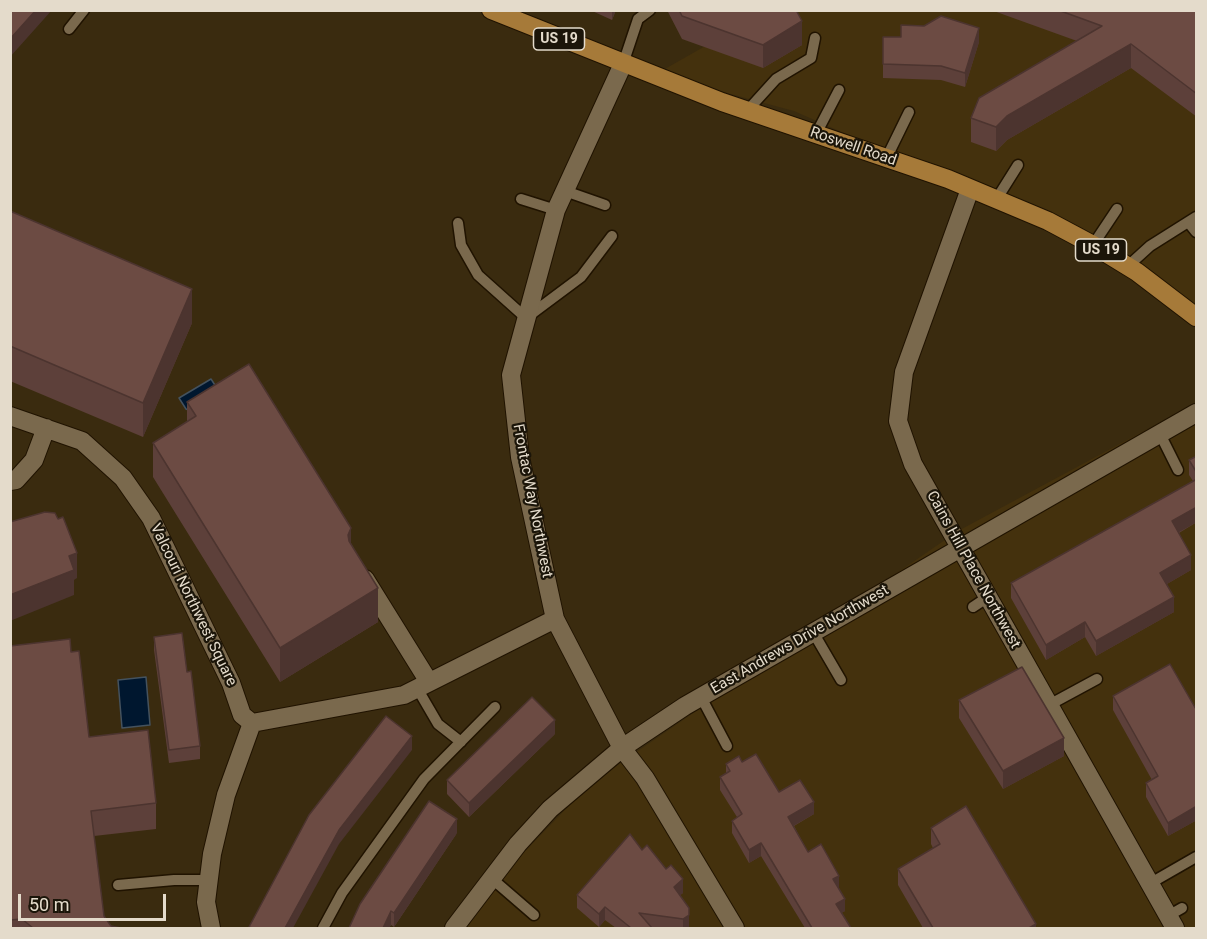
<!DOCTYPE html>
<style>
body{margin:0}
#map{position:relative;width:1207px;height:939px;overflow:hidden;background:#3a2b0f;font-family:Roboto,sans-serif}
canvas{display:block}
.frame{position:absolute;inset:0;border:12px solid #e4dbcb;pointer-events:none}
.scale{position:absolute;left:18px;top:894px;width:148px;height:27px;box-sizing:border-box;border:3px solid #e4dbcb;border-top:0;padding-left:8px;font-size:18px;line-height:21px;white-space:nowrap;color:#e4dbcb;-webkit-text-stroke:4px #1b1509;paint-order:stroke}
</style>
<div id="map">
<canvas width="1207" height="939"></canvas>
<div class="frame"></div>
<div class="scale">50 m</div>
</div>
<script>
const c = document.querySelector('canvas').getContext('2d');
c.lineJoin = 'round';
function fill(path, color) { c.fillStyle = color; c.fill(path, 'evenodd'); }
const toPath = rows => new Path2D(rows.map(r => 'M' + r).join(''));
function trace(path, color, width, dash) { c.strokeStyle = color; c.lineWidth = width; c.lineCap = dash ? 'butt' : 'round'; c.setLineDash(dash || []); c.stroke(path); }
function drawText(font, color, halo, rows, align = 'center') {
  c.font = font + ' Roboto,sans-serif'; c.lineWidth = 4.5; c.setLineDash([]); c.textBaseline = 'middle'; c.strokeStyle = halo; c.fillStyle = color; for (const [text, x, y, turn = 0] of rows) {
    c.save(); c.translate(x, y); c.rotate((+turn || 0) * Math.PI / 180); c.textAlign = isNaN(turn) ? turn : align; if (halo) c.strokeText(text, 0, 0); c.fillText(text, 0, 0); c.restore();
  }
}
fill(toPath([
 [767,11,1196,11,1196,323,1034,217,794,111,656,74],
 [1196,403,1196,928,451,928,590,784,958,531]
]), '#44310d');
const water = toPath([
 [211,379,224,399,199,414,186,409,179,398,211,379],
 [146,677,150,725,122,728,118,680,146,677]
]);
fill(water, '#00172f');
trace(water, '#44525e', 1.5);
const service = toPath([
 [69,29,84,10],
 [623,64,638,19,650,10],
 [747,111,776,79,811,58,815,38],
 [816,134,839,90],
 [886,159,909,112],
 [565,191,605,205],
 [521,199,556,210],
 [996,200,1018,165],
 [1188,222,1196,232],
 [458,223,461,245,478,275,526,318,581,277,612,236],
 [1093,245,1117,209],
 [1128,266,1150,246,1196,217],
 [1160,434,1178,470],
 [973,607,988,597],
 [813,632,841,680],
 [417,688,438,724,461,742],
 [701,697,727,746],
 [1049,705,1097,679],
 [490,877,534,915],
 [1149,884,1196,857],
 [118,885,174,880,209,880],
 [1168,916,1182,908],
 [323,928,342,893,424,779,495,707]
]);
const minor = toPath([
 [623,64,556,210,511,375,520,457,555,619,622,748,645,778,735,928],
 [970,189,904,372,898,421,913,464,1175,928],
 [10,416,82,441,123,478,151,518,231,683,242,715,252,723,226,795,212,854,206,902,211,928],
 [10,481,16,480,34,460,46,428],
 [365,579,429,682],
 [252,723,404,695,555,619],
 [454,928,518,844,550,809,622,748,685,706,1196,413]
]);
const primary = toPath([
 [491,10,722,102,948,179,1048,221,1093,245,1137,272,1196,317]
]);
trace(service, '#201300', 13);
trace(minor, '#201300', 20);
trace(primary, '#201300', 20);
trace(service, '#7a694d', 10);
trace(minor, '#7a694d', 18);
trace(primary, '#a67a39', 18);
fill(toPath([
 [590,10,616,10,612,20],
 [667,10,796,10,802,45,763,68,682,39],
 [991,10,1197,10,1197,117,1131,68,1007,140,996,151,971,142,971,118,1077,41],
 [883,37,979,42,965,87,941,80,883,78],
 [10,211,192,323,143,437,10,381],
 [187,402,351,543,378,622,280,682,153,477,153,443,187,422],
 [1197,456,1197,522,1179,533,1191,570,1167,584,1174,612,1096,656,1085,637,1046,660,1011,598,1011,583,1193,481,1189,475,1189,460],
 [154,637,187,672,200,746,200,759,169,763,154,650],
 [10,646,71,652,89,737,156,803,156,829,94,836,104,916,111,926,121,928,10,928],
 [1113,696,1197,711,1197,820,1168,836,1146,797,1146,783,1152,780,1113,710],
 [959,700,1064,756,1003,789,959,718],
 [555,734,469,817,447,794,447,780],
 [742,762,779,792,814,814,794,826,808,852,839,888,845,911,841,913,851,928,805,928,761,856,749,863,732,833,732,821,737,817,720,790,720,777,726,773,726,764],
 [931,828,1036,928,923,928,898,885,898,869,933,848,931,844],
 [457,833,394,927,391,925,389,928,349,928],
 [683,893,680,895,689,921,688,928,616,928,605,920,599,927,577,908,577,895]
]), '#5d403a');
fill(toPath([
 [36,10,52,10,10,57,10,39],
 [612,10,616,10,612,20],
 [802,21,802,45,763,68,763,45],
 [979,28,979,42,965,87,965,73],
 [1131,44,1131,68,1007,140,996,151,996,127,1007,116],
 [192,289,192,323,143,437,143,403],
 [1197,507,1197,522,1172,536,1172,521],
 [351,528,351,562,348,535],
 [77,553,77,578,74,580,74,595,10,621,10,595,69,556],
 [1191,555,1191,570,1160,588,1160,573],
 [378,588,378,622,280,682,280,648],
 [1174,597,1174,612,1096,656,1096,641],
 [1085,622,1085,637,1046,660,1046,645],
 [555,720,555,734,469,817,469,803],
 [412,736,412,750,339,844,293,928,285,928,339,830],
 [1064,738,1064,756,1003,789,1003,771],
 [814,802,814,814,788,829,788,817],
 [1197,806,1197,820,1168,836,1168,823],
 [457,819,457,833,394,927,394,913],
 [761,843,761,856,749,863,749,850],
 [839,876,839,888,833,892,833,879],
 [683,879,683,893,674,900,674,887],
 [845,899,845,911,836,916,836,904],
 [605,907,605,920,599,927,599,914],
 [689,908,689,928,683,928,683,919],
 [391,911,391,925,389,928,383,928],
 [1036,924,1036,928,1029,928]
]), '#4c342f');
const building = toPath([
 [10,10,36,10,10,39,10,10],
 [679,10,796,10,802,21,763,45,682,16,679,10],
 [1058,10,1197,10,1197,94,1131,44,1007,116,996,127,971,118,979,98,1102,26,1058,10],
 [941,16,979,28,965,73,941,66,883,64,883,37,901,37,901,25,924,26,941,16],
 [10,211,192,289,143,403,10,346,10,211],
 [249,364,351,528,348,535,349,541,378,588,280,648,153,443,196,416,187,402,249,364],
 [1197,456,1197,473,1189,460,1197,456],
 [1197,479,1197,507,1172,521,1191,555,1160,573,1174,597,1096,641,1085,622,1046,645,1011,583,1197,479],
 [45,512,55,513,58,519,63,517,77,553,69,556,74,570,10,595,10,522,45,512],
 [182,633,187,672,191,671,200,746,169,750,154,637,182,633],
 [70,639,71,652,79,651,89,737,148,730,156,803,91,811,104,916,111,926,121,928,33,928,22,919,10,920,10,646,70,639],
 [1170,664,1197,711,1197,806,1168,823,1146,783,1158,776,1113,696,1170,664],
 [1022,667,1064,738,1003,771,959,700,1022,667],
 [532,697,555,720,469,803,447,780,532,697],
 [386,716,412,736,339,830,285,928,252,928,249,927,309,815,386,716],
 [756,754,779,792,800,780,814,802,788,817,808,852,821,844,839,876,833,879,845,899,836,904,851,928,812,928,761,843,749,850,732,821,742,814,720,777,730,771,726,764,739,756,742,762,756,754],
 [429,801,457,819,394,913,391,911,383,928,349,928,360,904,429,801],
 [966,806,1036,924,1029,928,933,928,898,869,940,844,931,828,966,806],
 [630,834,642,850,647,845,666,869,671,865,683,879,674,887,689,908,689,915,683,919,639,913,652,928,631,928,605,907,599,914,577,895,630,834]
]);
fill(building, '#6c4b43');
trace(building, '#4c342f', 1.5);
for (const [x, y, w] of [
 [559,39,51],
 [1101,250,51]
]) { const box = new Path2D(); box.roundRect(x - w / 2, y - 11, w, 22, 4.5); c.fillStyle = '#1b1509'; c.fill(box); trace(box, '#e4dbcb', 1.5); }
drawText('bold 14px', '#e4dbcb', null, [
 ["US 19",559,39],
 ["US 19",1101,250]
]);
drawText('15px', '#e4dbcb', '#1b1509', [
 ["Roswell Road",853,147,19],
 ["Frontac Way Northwest",532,501,79],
 ["Cains Hill Place Northwest",973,570,61],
 ["Valcouri Northwest Square",193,605,64],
 ["East Andrews Drive Northwest",800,640,-30]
]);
</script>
